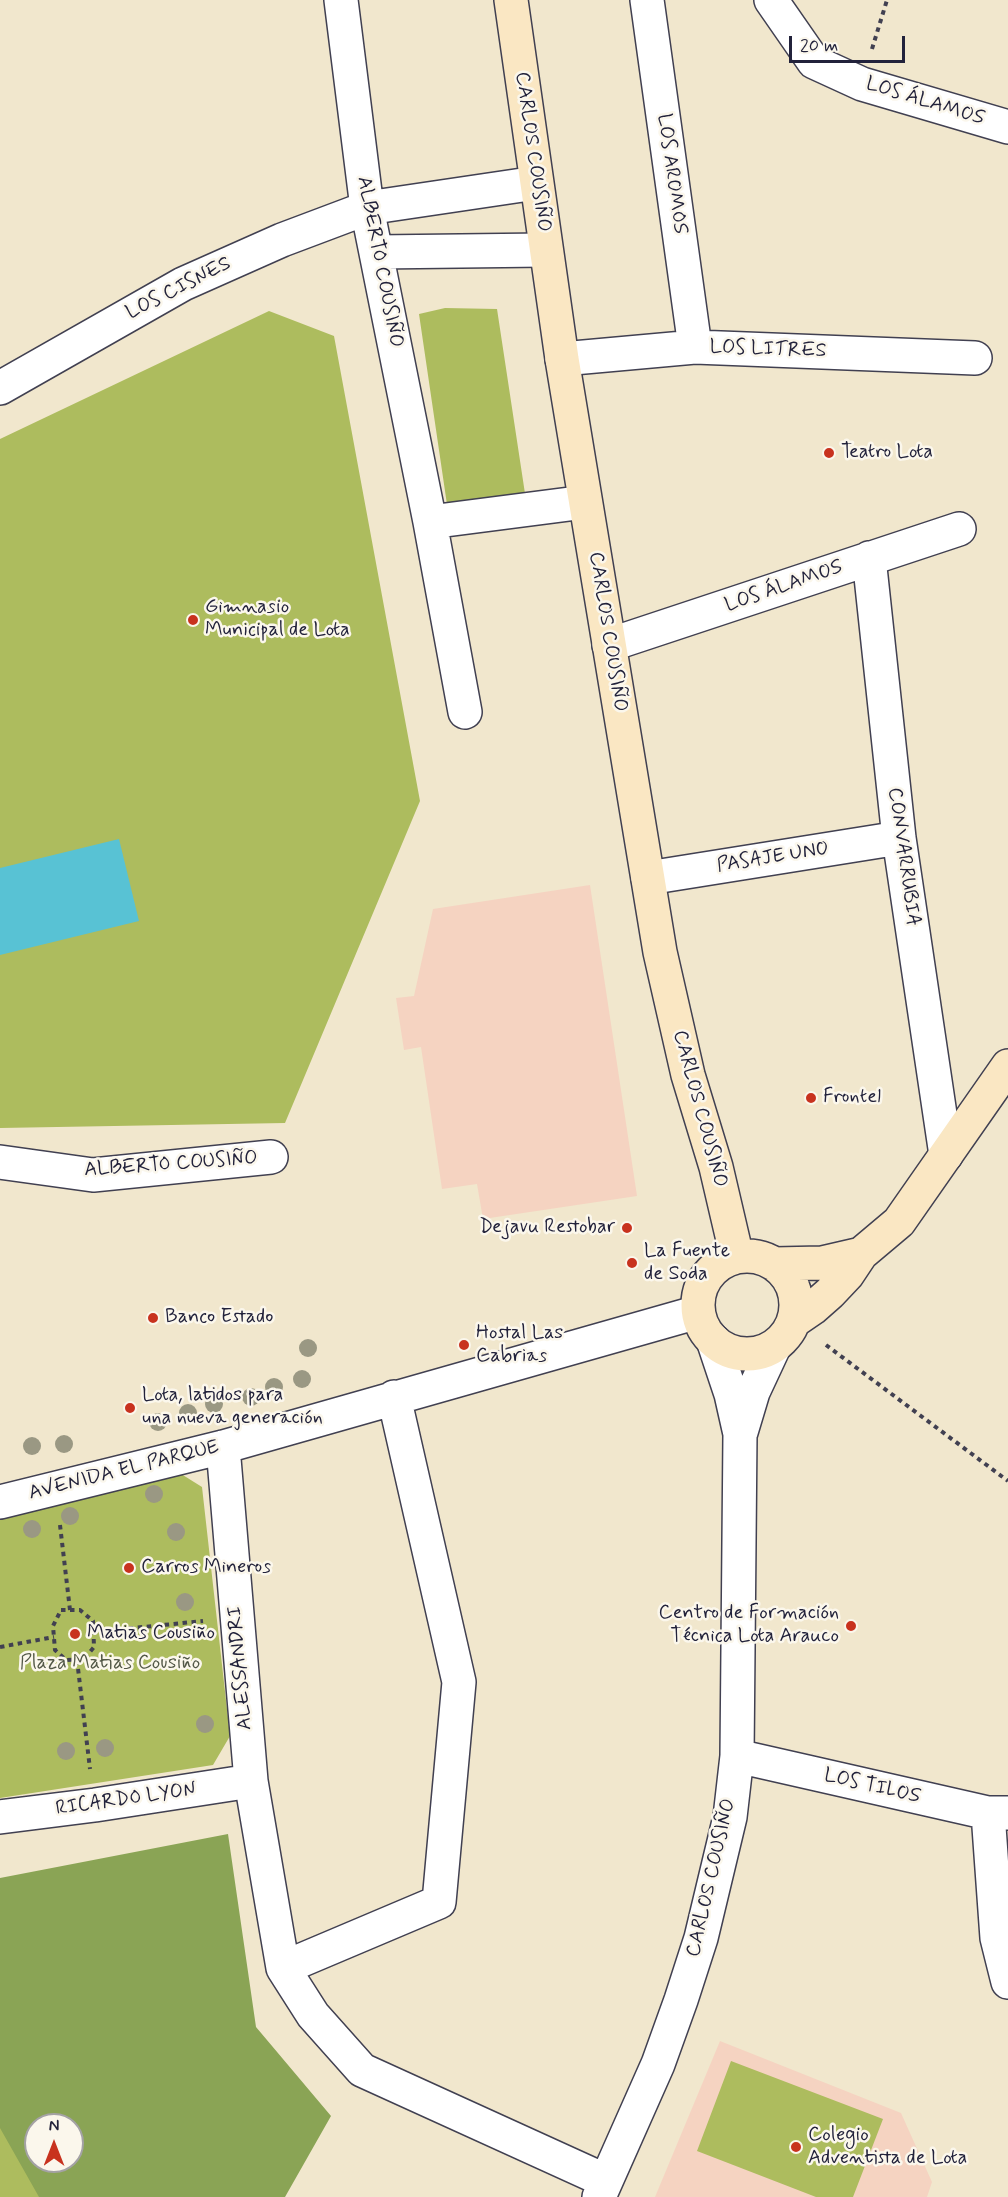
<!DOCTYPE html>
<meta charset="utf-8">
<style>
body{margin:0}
#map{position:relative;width:1008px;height:2197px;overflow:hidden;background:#f1e7cd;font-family:Mynerve,sans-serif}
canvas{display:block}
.north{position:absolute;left:24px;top:2113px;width:60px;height:60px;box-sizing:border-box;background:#fbf7ec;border:2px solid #a4a2a5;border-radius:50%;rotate:0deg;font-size:16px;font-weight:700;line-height:24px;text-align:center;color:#22223b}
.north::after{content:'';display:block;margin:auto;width:21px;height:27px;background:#c8321e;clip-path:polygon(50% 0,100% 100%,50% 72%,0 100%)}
.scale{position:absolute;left:789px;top:36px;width:116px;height:27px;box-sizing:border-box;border:3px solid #22223b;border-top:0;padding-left:8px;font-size:18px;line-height:21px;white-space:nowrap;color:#22223b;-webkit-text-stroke:4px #fbf7ec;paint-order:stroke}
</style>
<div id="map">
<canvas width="1008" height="2197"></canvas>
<div class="north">N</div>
<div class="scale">20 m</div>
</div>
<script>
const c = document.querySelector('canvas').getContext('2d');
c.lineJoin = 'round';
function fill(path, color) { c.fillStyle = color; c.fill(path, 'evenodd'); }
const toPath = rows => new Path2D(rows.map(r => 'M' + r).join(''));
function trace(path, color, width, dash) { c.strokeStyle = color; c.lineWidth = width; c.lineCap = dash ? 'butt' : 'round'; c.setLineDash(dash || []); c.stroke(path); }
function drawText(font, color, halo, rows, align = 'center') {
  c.font = font + ' Mynerve,sans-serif'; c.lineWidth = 5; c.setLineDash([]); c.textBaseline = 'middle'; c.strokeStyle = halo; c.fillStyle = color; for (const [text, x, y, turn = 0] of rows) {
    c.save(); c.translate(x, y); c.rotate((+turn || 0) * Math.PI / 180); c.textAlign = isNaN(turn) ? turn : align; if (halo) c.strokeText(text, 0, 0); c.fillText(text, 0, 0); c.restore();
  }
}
fill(toPath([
 [590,885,637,1196,483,1219,477,1184,442,1189,421,1047,404,1050,396,998,414,996,433,909],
 [720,2041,901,2113,932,2182,927,2197,655,2197]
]), '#f5d3c1');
fill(toPath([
 [445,308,497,309,529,520,450,525,419,314],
 [269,311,334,336,420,801,285,1123,0,1128,0,439],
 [170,1467,202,1487,230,1736,213,1765,0,1798,0,1517],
 [731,2061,883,2119,853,2197,816,2197,697,2151],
 [0,2067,36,2161,65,2197,0,2197]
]), '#adbc5e');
fill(toPath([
 [228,1834,256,2027,331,2116,285,2197,39,2197,0,2128,0,1878],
 [36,2125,72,2125,72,2161,36,2161]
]), '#8aa455');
fill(toPath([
 [119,839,139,921,0,955,0,868]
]), '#58c2d4');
const minor = toPath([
 [341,0,367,208,430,522,585,502],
 [647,0,695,347],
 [771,0,814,62,862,84,1008,127],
 [376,252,545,250],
 [562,359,695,347,975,358],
 [0,388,183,284,282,240,367,208,536,183],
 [430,522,465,712],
 [869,558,899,838,946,1155],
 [609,645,959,529],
 [648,878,899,838],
 [0,1162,93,1175,271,1157],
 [741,1432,753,1392,774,1347],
 [223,1447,251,1781,283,1968,313,2015,362,2070,606,2181],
 [0,1502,223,1447,698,1312],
 [737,1756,988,1813,1008,1813],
 [988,1813,997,1938,1008,1982],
 [0,1817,95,1805,251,1781],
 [283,1968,439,1902,459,1682,394,1397],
 [599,2197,658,2064,681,2000,701,1938,730,1817,737,1756,740,1434,731,1394,713,1340]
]);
const secondary = toPath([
 [511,0,562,359,660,952,688,1075,716,1167,737,1257],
 '698 1305a49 49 0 1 1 98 0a49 49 0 1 1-98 0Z',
 [774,1264,822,1263,861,1254],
 [794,1321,813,1308,830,1293,847,1275,861,1254,899,1222,1008,1066]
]);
trace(minor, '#414051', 36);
trace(secondary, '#414051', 36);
trace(toPath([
 [872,49,887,0],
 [826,1345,1008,1481],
 [60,1525,70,1610],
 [61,1610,80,1610,93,1621,94,1647,84,1659,66,1660,55,1650,53,1626,61,1610],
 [93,1632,203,1621],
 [0,1647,54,1637],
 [77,1660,90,1769]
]), '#414051', 4, [4.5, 4.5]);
trace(minor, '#fff', 33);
trace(secondary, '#fae7c3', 33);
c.fillStyle = '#9a9883';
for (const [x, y] of [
 [308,1348],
 [302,1379],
 [274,1387],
 [251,1397],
 [214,1404],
 [188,1413],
 [158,1422],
 [64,1444],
 [32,1446],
 [154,1494],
 [70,1516],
 [32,1529],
 [176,1532],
 [185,1602],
 [205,1724],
 [105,1748],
 [66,1751]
]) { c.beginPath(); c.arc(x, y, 9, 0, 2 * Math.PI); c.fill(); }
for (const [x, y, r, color] of [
 [829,453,6,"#c8321e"],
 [193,620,6,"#c8321e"],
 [811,1098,6,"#c8321e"],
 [627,1228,6,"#c8321e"],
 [632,1263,6,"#c8321e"],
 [153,1318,6,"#c8321e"],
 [464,1345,6,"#c8321e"],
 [130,1408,6,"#c8321e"],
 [129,1568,6,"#c8321e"],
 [851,1626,6,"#c8321e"],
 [75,1634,6,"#c8321e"],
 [796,2147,6,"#c8321e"]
]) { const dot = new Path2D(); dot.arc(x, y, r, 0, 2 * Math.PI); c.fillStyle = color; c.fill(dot); trace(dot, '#fbf7ec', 2); }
drawText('20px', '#22223b', '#fbf7ec', [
 ["LOS ÁLAMOS",925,102,17],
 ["CARLOS COUSIÑO",532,152,82],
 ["LOS AROMOS",671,174,82],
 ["ALBERTO COUSIÑO",379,262,79],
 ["LOS CISNES",179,289,-27],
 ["LOS LITRES",768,350,2],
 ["LOS ÁLAMOS",784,587,-19],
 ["CARLOS COUSIÑO",607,632,81],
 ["CONVARRUBIA",903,857,82],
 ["PASAJE UNO",773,858,-9],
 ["CARLOS COUSIÑO",699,1109,75],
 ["ALBERTO COUSIÑO",171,1165,-4],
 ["AVENIDA EL PARQUE",124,1471,-14],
 ["ALESSANDRI",241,1668,-95],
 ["LOS TILOS",872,1787,13],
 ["RICARDO LYON",126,1800,-8],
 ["CARLOS COUSIÑO",712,1878,-77]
]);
drawText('20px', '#22223b', '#fbf7ec', [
 ["Teatro Lota",841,453],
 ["Gimnasio",205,608],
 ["Municipal de Lota",205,631],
 ["Frontel",823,1098],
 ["Dejavu Restobar",615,1228,"right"],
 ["La Fuente",644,1252],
 ["de Soda",644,1275],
 ["Banco Estado",165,1318],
 ["Hostal Las",476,1334],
 ["Cabrias",476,1357],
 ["Lota, latidos para",142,1396],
 ["una nueva generación",142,1419],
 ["Carros Mineros",141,1568],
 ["Centro de Formación",839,1614,"right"],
 ["Técnica Lota Arauco",839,1637,"right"],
 ["Matias Cousiño",87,1634],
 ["Colegio",808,2136],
 ["Adventista de Lota",808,2159]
], 'left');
drawText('20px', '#535847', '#fbf7ec', [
 ["Plaza Matias Cousiño",110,1664]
]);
</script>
